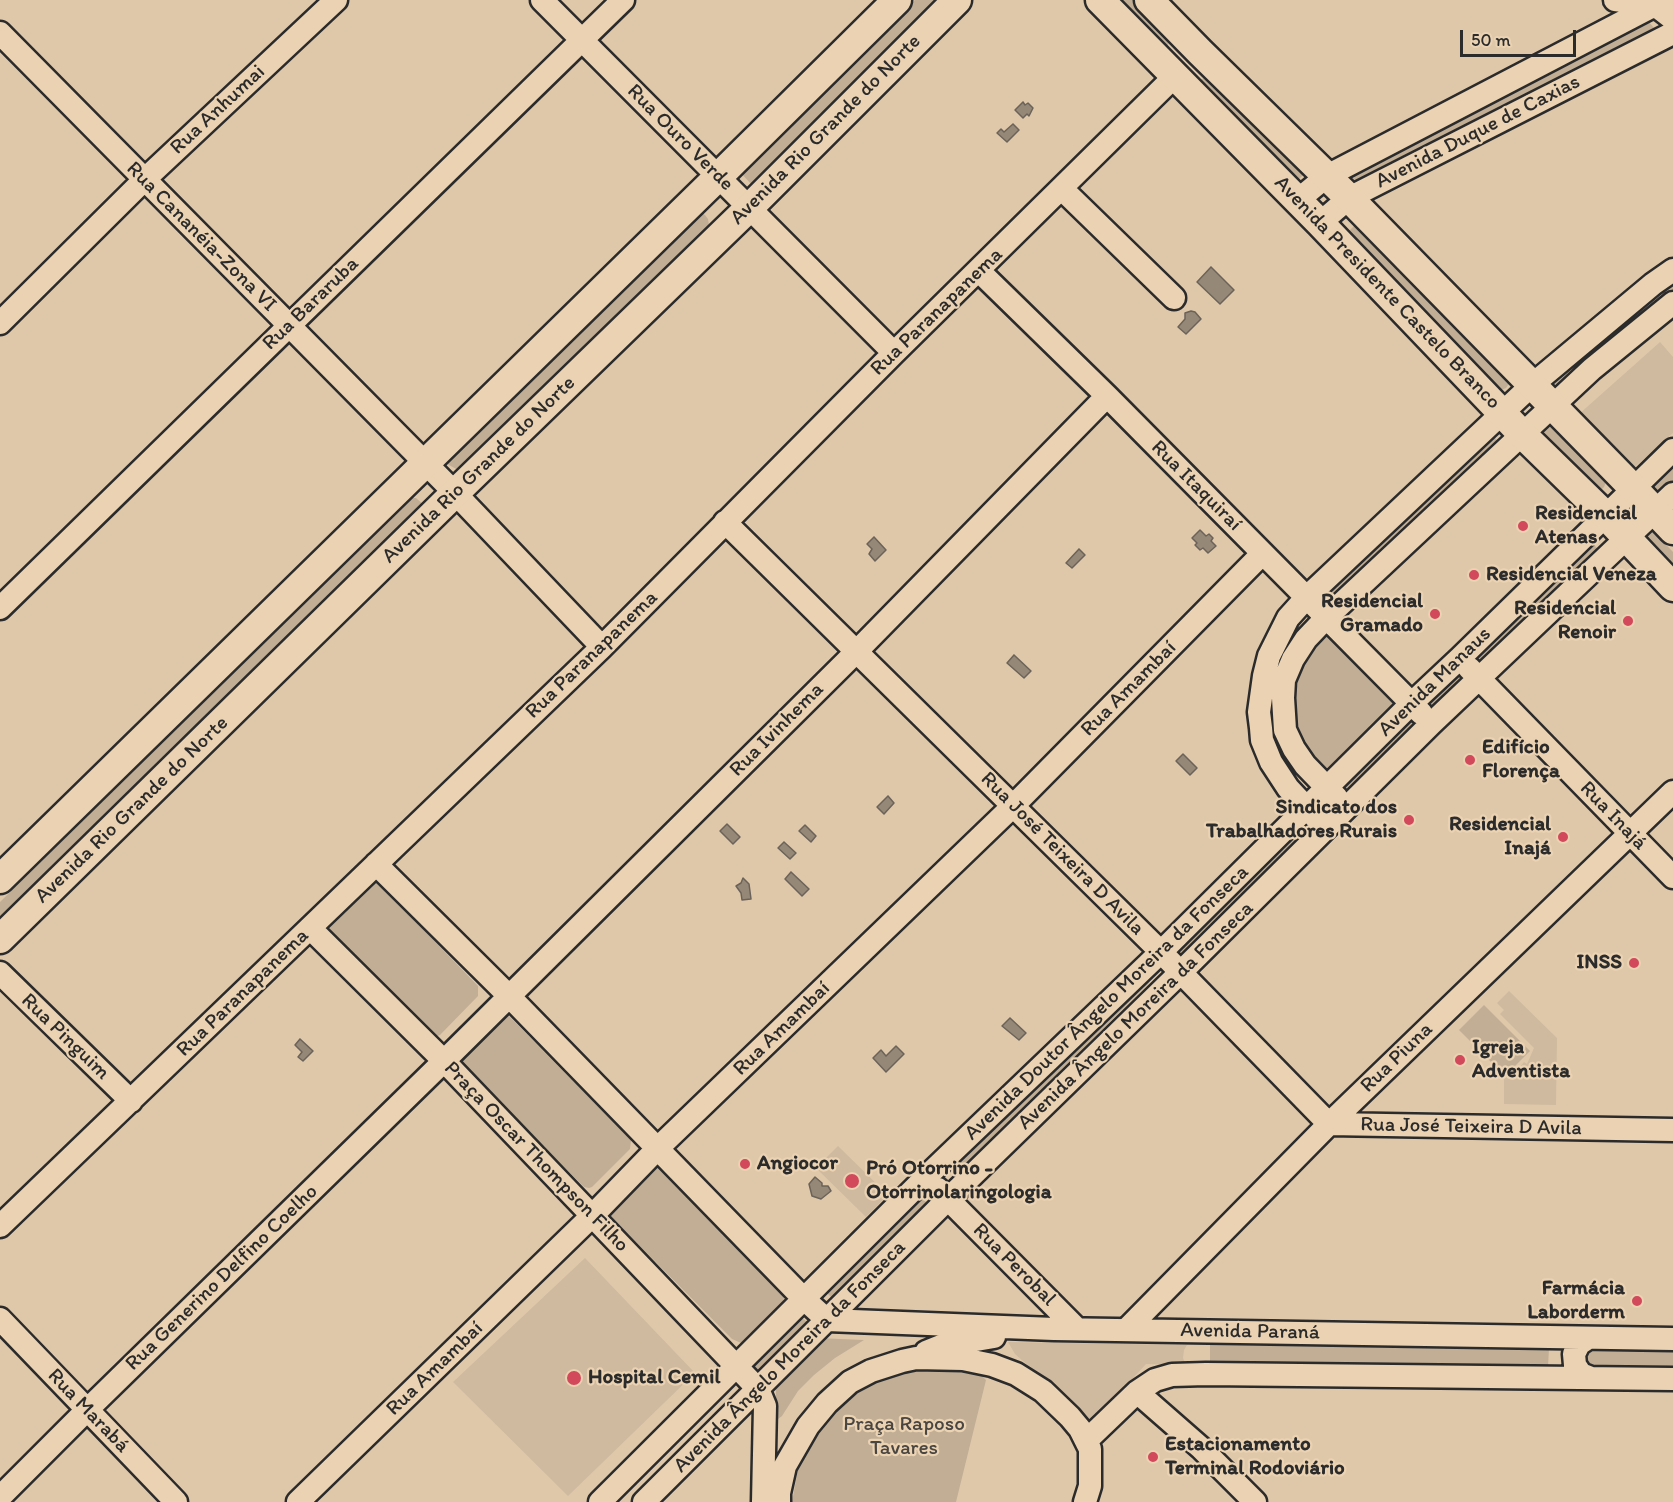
<!DOCTYPE html>
<meta charset="utf-8">
<style>
body{margin:0}
#map{position:relative;width:1673px;height:1502px;overflow:hidden;background:#dfc8aa;font-family:Itim,sans-serif}
canvas{display:block}
.scale{position:absolute;left:1460px;top:30px;width:116px;height:27px;box-sizing:border-box;border:3px solid #2b2b2b;border-top:0;padding-left:8px;font-size:18px;line-height:21px;white-space:nowrap;color:#2b2b2b;-webkit-text-stroke:4px #ead2b2;paint-order:stroke}
</style>
<div id="map">
<canvas width="1673" height="1502"></canvas>
<div class="scale">50 m</div>
</div>
<script>
const c = document.querySelector('canvas').getContext('2d');
c.lineJoin = 'round';
function fill(path, color) { c.fillStyle = color; c.fill(path, 'evenodd'); }
const toPath = rows => new Path2D(rows.map(r => 'M' + r).join(''));
function trace(path, color, width, dash) { c.strokeStyle = color; c.lineWidth = width; c.lineCap = dash ? 'butt' : 'round'; c.setLineDash(dash || []); c.stroke(path); }
function drawText(font, color, halo, rows, align = 'center') {
  c.font = font + ' Itim,sans-serif'; c.lineWidth = 4.5; c.setLineDash([]); c.textBaseline = 'middle'; c.strokeStyle = halo; c.fillStyle = color; for (const [text, x, y, turn = 0] of rows) {
    c.save(); c.translate(x, y); c.rotate((+turn || 0) * Math.PI / 180); c.textAlign = isNaN(turn) ? turn : align; if (halo) c.strokeText(text, 0, 0); c.fillText(text, 0, 0); c.restore();
  }
}
fill(toPath([
 [1660,342,1673,357,1673,433,1629,472,1578,415],
 [1509,991,1557,1038,1556,1105,1504,1104,1504,1077,1522,1078,1523,1073,1518,1069,1524,1062,1527,1064,1534,1048,1500,1014,1504,1010,1497,1003],
 [838,1146,888,1195,866,1217,816,1168],
 [585,1258,695,1373,568,1496,453,1382],
 [1008,1342,1187,1345,1184,1350,1183,1358,1186,1365,1146,1364,1101,1413,1096,1417,1089,1419,1015,1354]
]), '#cfba9f');
fill(toPath([
 [915,0,940,0,751,184,739,171],
 [1109,0,1134,0,1169,34,1170,38,1168,45,1163,49],
 [1648,21,1655,29,1355,184,1350,175],
 [1206,77,1303,168,1303,175,1298,180,1197,86,1200,80],
 [700,212,705,215,708,219,709,225,458,470,449,465,446,462],
 [1361,224,1510,382,1506,388,1501,390,1495,387,1351,239,1349,231,1354,226],
 [1673,280,1673,294,1557,388,1549,379],
 [1552,426,1606,482,1604,487,1598,493,1541,434,1548,427],
 [1490,433,1500,443,1329,605,1319,594],
 [1673,464,1673,483,1660,495,1651,486],
 [412,498,416,498,425,506,0,927,0,902],
 [1648,532,1654,532,1673,552,1673,578,1643,536],
 [1589,540,1601,552,1484,666,1472,654],
 [1329,631,1394,698,1395,703,1329,768,1322,767,1317,764,1298,735,1291,697,1303,652],
 [1453,670,1463,681,1431,713,1420,702],
 [1408,713,1418,724,1349,793,1338,782],
 [1299,822,1309,833,1185,958,1174,947],
 [375,880,478,986,478,996,440,1035,435,1037,325,931,325,916],
 [1147,978,1150,981,1148,984,961,1169,953,1171,950,1168],
 [1484,1005,1530,1051,1505,1076,1459,1030],
 [506,1013,631,1140,630,1149,592,1187,589,1188,584,1187,458,1059],
 [651,1167,662,1168,782,1293,784,1298,783,1302,741,1343,732,1339,611,1217,609,1212],
 [921,1197,929,1205,834,1300,825,1291],
 [796,1317,801,1317,807,1322,807,1328,761,1376,749,1365],
 [817,1338,864,1340,835,1358,814,1375,798,1391,782,1416,778,1419,776,1414,776,1381],
 [1210,1345,1549,1348,1548,1367,1210,1364],
 [1586,1351,1673,1351,1673,1369,1586,1370],
 [950,1368,972,1372,981,1375,986,1380,956,1502,792,1502,798,1469,810,1441,821,1423,859,1389,873,1381,904,1369]
]), '#c1ae95');
const water = toPath([
 [1023,102,1025,105,1028,103,1033,108,1029,116,1027,114,1023,118,1015,110,1023,102],
 [1013,124,1019,130,1007,142,997,133,1001,129,1004,132,1013,124],
 [1211,267,1234,290,1220,304,1197,282,1211,267],
 [1191,311,1195,312,1201,319,1186,334,1178,327,1185,319,1185,313,1191,311],
 [1200,530,1206,536,1209,534,1213,538,1211,541,1216,546,1208,553,1203,548,1200,550,1195,545,1197,543,1192,538,1200,530],
 [874,537,886,550,875,561,869,554,872,549,867,544,874,537],
 [1079,549,1085,555,1072,568,1066,563,1079,549],
 [1014,655,1031,671,1024,678,1007,663,1014,655],
 [1183,754,1197,768,1190,775,1176,761,1183,754],
 [888,796,894,803,884,814,877,807,888,796],
 [727,824,740,837,733,844,720,831,727,824],
 [805,825,816,836,811,842,799,831,805,825],
 [784,842,796,853,790,859,778,848,784,842],
 [791,872,809,889,802,896,785,879,791,872],
 [743,878,749,884,751,899,742,900,741,893,736,886,741,883,743,878],
 [1010,1018,1026,1033,1019,1040,1002,1026,1010,1018],
 [300,1039,313,1051,303,1061,298,1057,302,1052,295,1045,300,1039],
 [896,1046,904,1054,886,1072,873,1058,881,1050,886,1056,896,1046],
 [815,1177,822,1183,822,1186,828,1186,831,1191,821,1199,812,1196,809,1184,815,1177]
]);
fill(water, '#958877');
trace(water, '#6b6359', 1.5);
const minor = toPath([
 [542,0,894,353],
 [1615,0,1655,5,1673,19],
 [0,33,455,493,602,647],
 [1062,189,1174,298],
 [1298,200,1327,176,1655,5,1669,0],
 [1320,223,1349,198,1673,33],
 [979,271,1107,396,1421,713],
 [0,323,144,180,336,0],
 [725,522,1161,952,1329,1124,1673,1130],
 [0,608,623,0],
 [1469,668,1673,877],
 [1337,798,1305,765,1294,749,1285,730,1283,698,1284,680,1293,659,1306,639,1326,618,1592,369,1673,303],
 [1318,820,1288,788,1271,762,1262,740,1261,728,1259,712,1264,676,1269,656,1288,618,1307,597,1532,385,1653,284,1673,270],
 [376,864,509,996,803,1298,827,1320,1054,1329,1673,1339],
 [310,928,444,1061,758,1389,765,1406,763,1502],
 [0,973,131,1101],
 [938,1189,1076,1328],
 [0,1226,602,647,894,353,1176,75],
 [0,1319,176,1502],
 [1127,1329,1329,1124,1673,792],
 [1588,1338,1579,1344,1574,1354,1575,1365,1581,1374,1591,1378],
 [926,1352,941,1346,994,1337],
 [1137,1392,1201,1448,1255,1502],
 [1087,1440,1137,1392,1155,1380,1172,1375,1206,1374,1673,1379],
 [0,1497,87,1410,444,1061,857,651,1107,396],
 [298,1502,593,1215,658,1148,1013,806,1262,554],
 [600,1502,926,1177,1161,952,1411,704,1460,658,1673,450],
 [644,1502,948,1199,1181,972,1431,724,1673,494],
 [779,1502,779,1493,785,1466,808,1426,827,1403,850,1382,871,1371,902,1361,916,1358,963,1359,992,1365,1016,1374,1043,1391,1070,1417,1080,1429,1090,1449,1090,1486,1085,1502]
]);
const major = toPath([
 [1100,0,1320,223,1523,435,1605,515,1673,587],
 [1149,0,1200,52,1349,198,1633,488,1673,530],
 [0,879,719,176,897,0],
 [0,939,455,493,750,207,957,0]
]);
trace(minor, '#2b2b2b', 27);
trace(major, '#2b2b2b', 33);
trace(minor, '#ead2b2', 22);
trace(major, '#ead2b2', 28);
for (const [x, y, r, color] of [
 [1523,526,6,"#d1495b"],
 [1474,575,6,"#d1495b"],
 [1435,614,6,"#d1495b"],
 [1628,621,6,"#d1495b"],
 [1470,760,6,"#d1495b"],
 [1409,820,6,"#d1495b"],
 [1563,837,6,"#d1495b"],
 [1634,963,6,"#d1495b"],
 [1460,1060,6,"#d1495b"],
 [745,1164,6,"#d1495b"],
 [852,1181,8,"#d1495b"],
 [1637,1301,6,"#d1495b"],
 [574,1378,8,"#d1495b"],
 [1153,1457,6,"#d1495b"]
]) { const dot = new Path2D(); dot.arc(x, y, r, 0, 2 * Math.PI); c.fillStyle = color; c.fill(dot); trace(dot, '#ead2b2', 2); }
drawText('21px', '#2b2b2b', '#ead2b2', [
 ["Rua Anhumai",218,110,-43],
 ["Avenida Rio Grande do Norte",826,130,-45],
 ["Avenida Duque de Caxias",1478,132,-27],
 ["Rua Ouro Verde",680,138,45],
 ["Rua Cananéia-Zona VI",201,237,45],
 ["Avenida Presidente Castelo Branco",1387,293,46],
 ["Rua Bararuba",311,304,-44],
 ["Rua Paranapanema",937,312,-44],
 ["Avenida Rio Grande do Norte",479,470,-44],
 ["Rua Itaquiraí",1196,486,45],
 ["Rua Paranapanema",592,655,-44],
 ["Avenida Manaus",1435,682,-44],
 ["Rua Amambaí",1129,689,-45],
 ["Rua Ivinhema",777,730,-45],
 ["Avenida Rio Grande do Norte",132,810,-44],
 ["Rua Inajá",1613,816,46],
 ["Rua José Teixeira D Avila",1062,854,45],
 ["Rua Paranapanema",243,993,-44],
 ["Avenida Doutor Ângelo Moreira da Fonseca",1107,1003,-44],
 ["Avenida Ângelo Moreira da Fonseca",1136,1016,-44],
 ["Rua Amambaí",782,1029,-44],
 ["Rua Pinguim",65,1037,44],
 ["Rua Piuna",1397,1058,-44],
 ["Rua José Teixeira D Avila",1471,1127,1],
 ["Praça Oscar Thompson Filho",536,1157,46],
 ["Rua Perobal",1014,1265,45],
 ["Rua Generino Delfino Coelho",222,1278,-44],
 ["Avenida Paraná",1250,1332,1],
 ["Avenida Ângelo Moreira da Fonseca",790,1357,-45],
 ["Rua Amambaí",435,1369,-44],
 ["Rua Marabá",88,1411,46]
]);
drawText('bold 21px', '#2b2b2b', '#ead2b2', [
 ["Residencial",1535,514],
 ["Atenas",1535,538],
 ["Residencial Veneza",1486,575],
 ["Residencial",1423,602,"right"],
 ["Gramado",1423,626,"right"],
 ["Residencial",1616,609,"right"],
 ["Renoir",1616,633,"right"],
 ["Edifício",1482,748],
 ["Florença",1482,772],
 ["Sindicato dos",1397,808,"right"],
 ["Trabalhadores Rurais",1397,832,"right"],
 ["Residencial",1551,825,"right"],
 ["Inajá",1551,849,"right"],
 ["INSS",1622,963,"right"],
 ["Igreja",1472,1048],
 ["Adventista",1472,1072],
 ["Angiocor",757,1164],
 ["Pró Otorrino -",866,1169],
 ["Otorrinolaringologia",866,1193],
 ["Farmácia",1625,1289,"right"],
 ["Laborderm",1625,1313,"right"],
 ["Hospital Cemil",588,1378],
 ["Estacionamento",1165,1445],
 ["Terminal Rodoviário",1165,1469]
], 'left');
drawText('21px', '#494540', '#ead2b2', [
 ["Praça Raposo",904,1425],
 ["Tavares",904,1449]
]);
</script>
